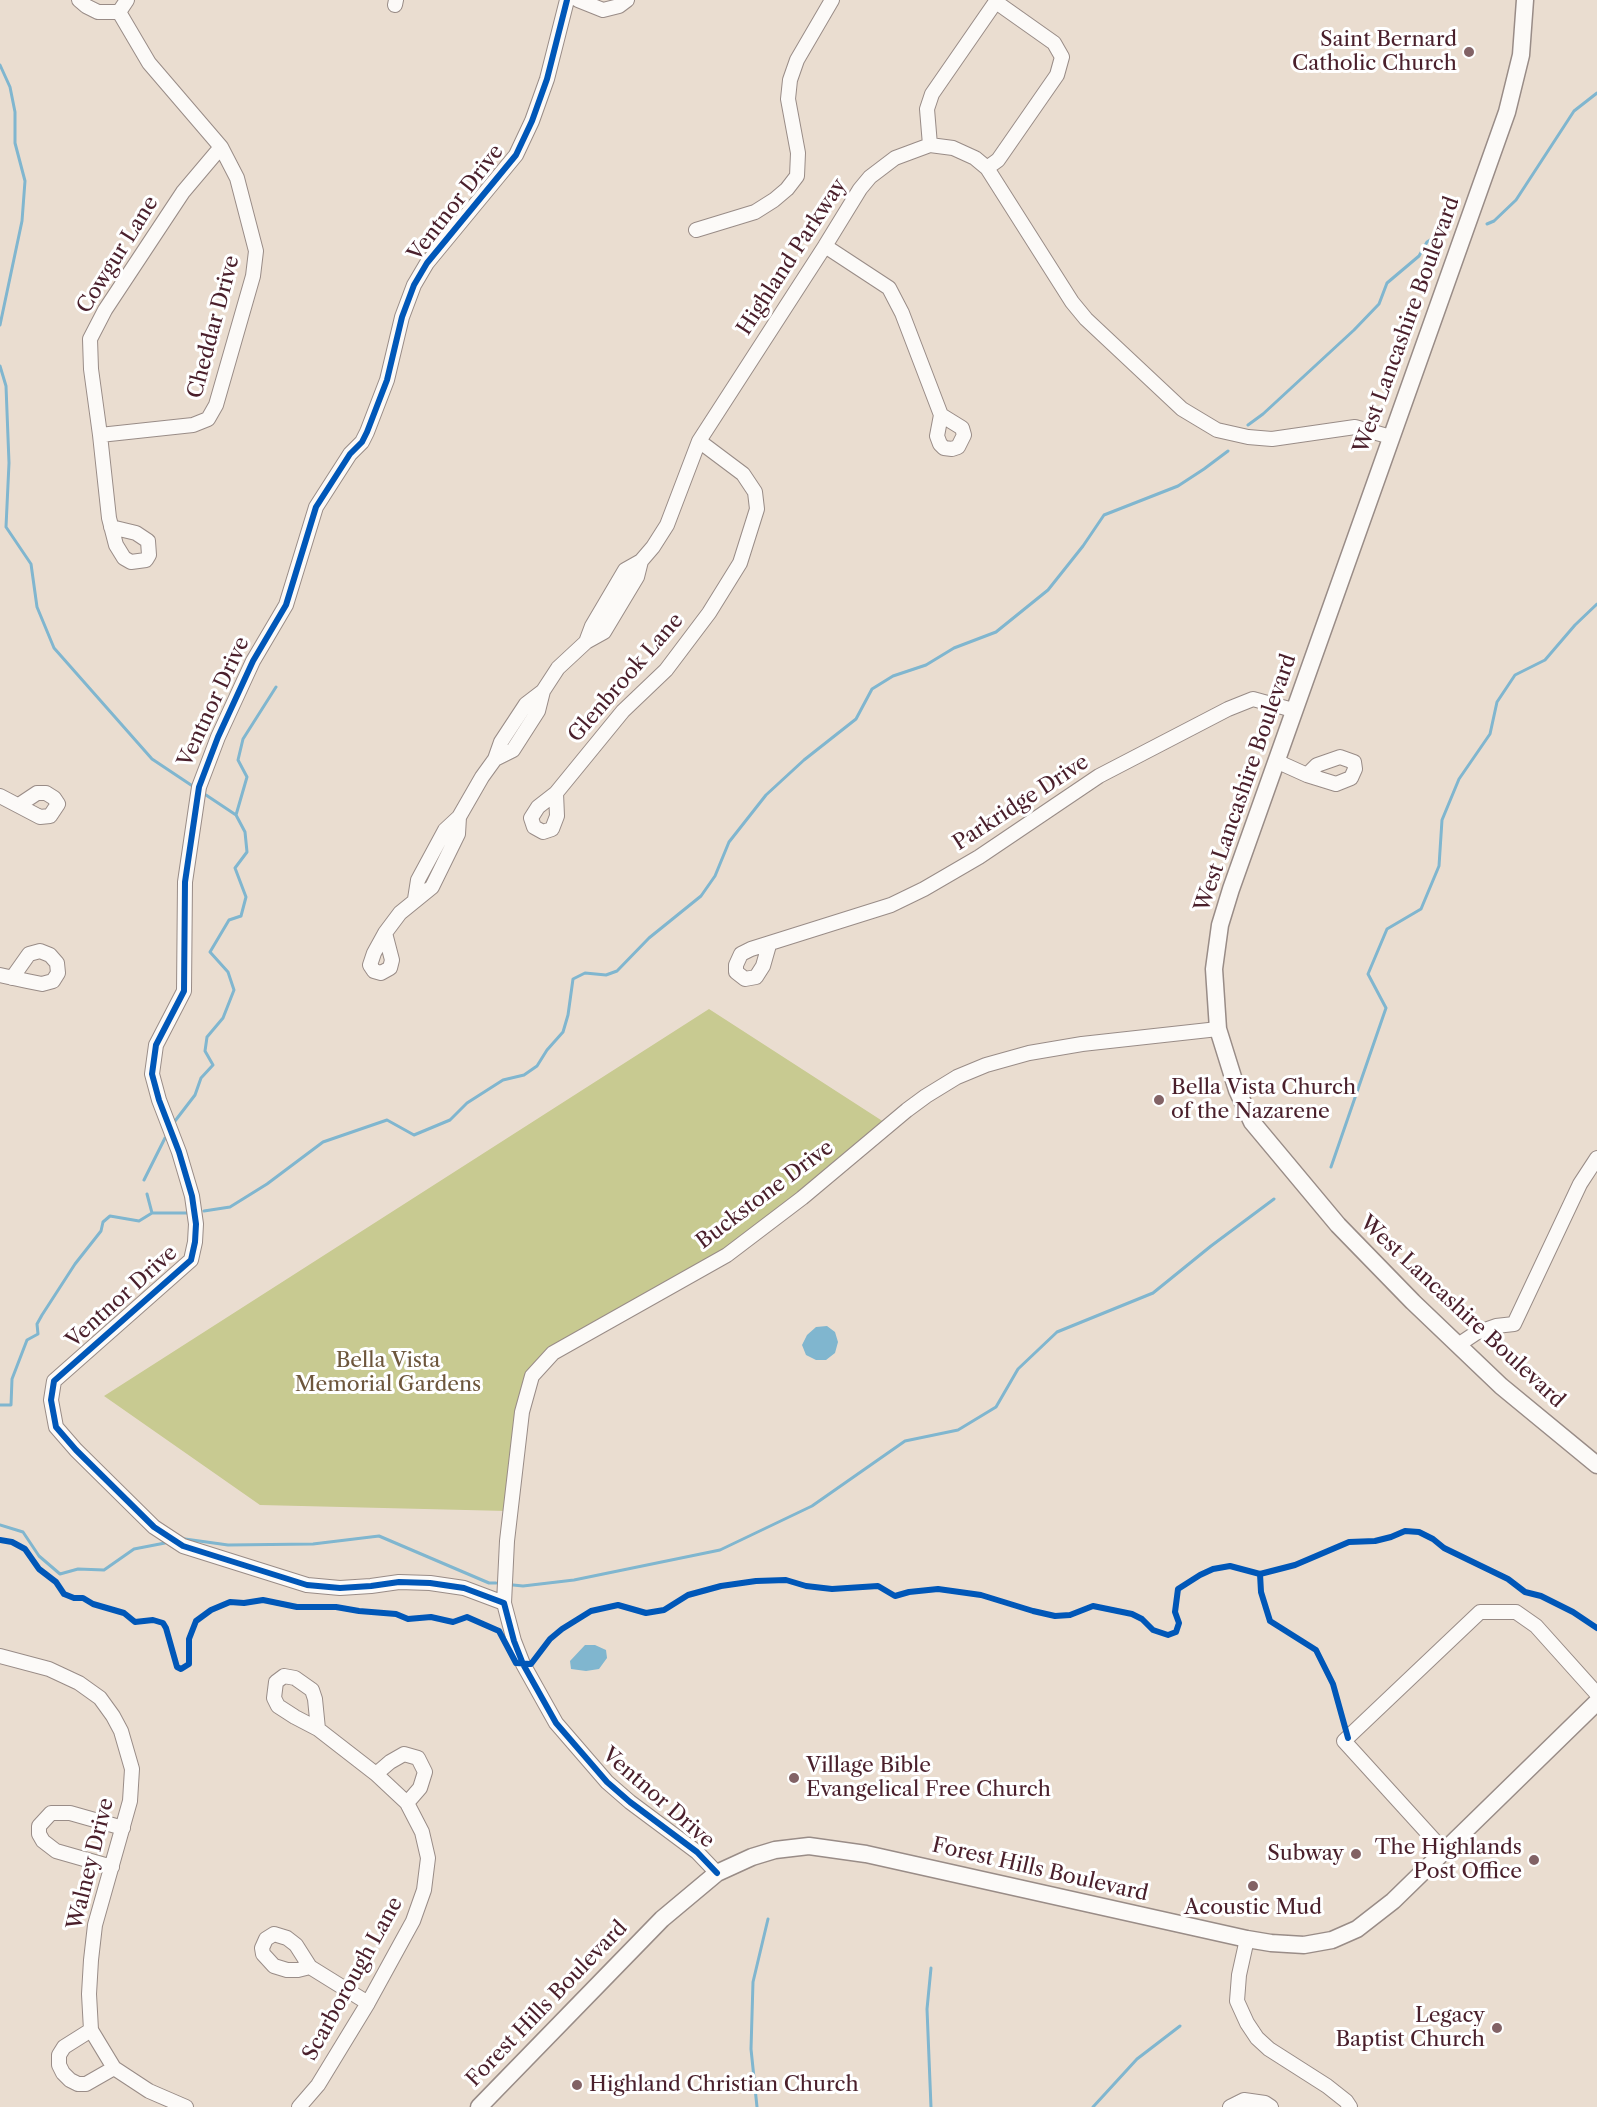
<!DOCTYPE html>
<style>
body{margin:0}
canvas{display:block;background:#eaddd0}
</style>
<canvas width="1597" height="2107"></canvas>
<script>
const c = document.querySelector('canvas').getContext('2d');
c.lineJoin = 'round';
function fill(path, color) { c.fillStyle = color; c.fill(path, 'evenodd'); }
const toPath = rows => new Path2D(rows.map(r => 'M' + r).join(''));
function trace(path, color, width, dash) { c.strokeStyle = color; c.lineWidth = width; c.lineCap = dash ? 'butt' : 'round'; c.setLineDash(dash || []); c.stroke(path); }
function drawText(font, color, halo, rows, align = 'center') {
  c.font = font + ' "Libre Caslon Text",serif'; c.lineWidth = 6; c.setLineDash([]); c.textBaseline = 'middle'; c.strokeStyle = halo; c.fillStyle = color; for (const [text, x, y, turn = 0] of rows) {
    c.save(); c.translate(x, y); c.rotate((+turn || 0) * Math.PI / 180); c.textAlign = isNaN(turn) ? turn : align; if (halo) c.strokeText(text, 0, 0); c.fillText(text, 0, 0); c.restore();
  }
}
fill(toPath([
 [709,1009,884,1122,804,1190,717,1254,535,1365,507,1511,260,1505,104,1396]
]), '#c8ca91');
fill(toPath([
 [827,1326,835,1332,838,1342,835,1353,826,1360,816,1360,806,1355,802,1345,807,1335,816,1327],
 [585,1645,595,1645,606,1650,607,1658,599,1669,586,1671,571,1669,570,1661]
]), '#80b6cf');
trace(toPath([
 [0,65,10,87,15,112,15,143,25,181,22,221,0,325],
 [1487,224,1494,221,1516,200,1574,111,1597,93],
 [0,366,6,386,9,463,6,527,31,564,37,607,54,648,152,759,191,785],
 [1248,425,1263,414,1354,330,1379,304,1387,283,1419,256,1427,242,1443,232],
 [206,795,236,815],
 [175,1121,195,1095,201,1078,213,1065,205,1051,207,1037,223,1018,234,990,228,972,210,952,229,920,241,916,246,897,235,868,247,852,245,832,236,815,247,777,238,760,243,739,276,687],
 [1331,1167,1386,1008,1368,974,1387,929,1421,909,1439,866,1442,820,1459,779,1490,734,1497,702,1515,675,1545,660,1575,625,1597,604],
 [144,1180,165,1138],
 [147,1194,152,1213],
 [204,1211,230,1207,267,1184,323,1142,387,1120,414,1135,450,1120,467,1103,503,1080,524,1075,537,1066,547,1050,563,1032,568,1015,573,979,585,973,606,975,617,971,649,938,701,896,715,876,729,842,766,795,804,760,856,719,872,689,893,676,926,665,954,648,996,632,1048,590,1083,546,1104,515,1178,486,1204,469,1228,451],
 [0,1405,11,1405,12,1379,27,1340,38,1334,37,1324,42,1315,75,1264,101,1231,103,1222,110,1216,139,1221,152,1213,187,1213],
 [0,1525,23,1532,39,1556,60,1574,78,1569,104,1570,134,1549,165,1543],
 [185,1539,228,1545,313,1544,379,1536,489,1583,496,1583],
 [513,1585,523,1586,574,1580,720,1550,812,1506,905,1441,958,1430,996,1407,1018,1369,1057,1332,1153,1293,1211,1246,1274,1199],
 [931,1968,927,2009,931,2107],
 [757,2107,751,2049,753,1982,768,1919],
 [1093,2107,1137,2059,1180,2026]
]), '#80b6cf', 3);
const minor = toPath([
 [79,0,86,6,98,12,119,12,127,0],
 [567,0,547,79,532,121,516,155,427,263,414,285,402,317,387,380,367,432,362,442,350,454,316,507,286,605,253,661,218,737,199,787,185,882,184,991,156,1045,152,1074,159,1100,179,1152,192,1196,196,1224,195,1242,191,1260,54,1381,51,1400,56,1427,76,1450,154,1527,183,1546,307,1585,340,1588,371,1586,399,1582,430,1583,464,1588,504,1603,514,1641,523,1664,556,1723,607,1782,630,1802,697,1852,717,1873],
 [578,0,603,10,619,6,627,0],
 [395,5,396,0],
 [930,145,927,109,932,94,997,0],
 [987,168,998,160,1057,75,1062,57,1054,43,996,2],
 [696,230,755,212,774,200,787,189,797,176,798,153,788,99,790,80,797,60,832,0],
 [825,246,889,288,902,313,941,415,937,436,940,444,944,448,952,449,958,447,964,435,962,428,941,415],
 [100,435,193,425,208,419,216,405,253,276,256,251,237,178,221,147,149,63,119,12],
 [111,527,136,533,148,541,149,555,146,560,131,562,124,558,116,545,109,518,100,435,91,369,90,339,105,310,183,192,221,147],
 [586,642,592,626,625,570,641,561,653,547,667,525,699,441,825,246,860,189,870,177,895,158,930,145,953,148,975,158,987,168,1072,302,1086,319,1182,409,1217,430,1248,437,1272,439,1355,427,1391,437],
 [495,759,513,750,538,711,543,691],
 [1276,761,1307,775,1336,784,1351,778,1355,769,1354,762,1340,757,1317,765,1307,775],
 [556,793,557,816,552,829,543,832,534,827,531,818,538,807,556,793,623,711,666,670,709,613,740,563,757,509,755,492,743,474,699,441],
 [0,796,40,817,50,816,58,804,54,798,46,793,37,793,19,805],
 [415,899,418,880,445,830,459,817,482,777,495,759,501,742,526,704,543,691,558,668,586,642,604,632,637,577,641,561],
 [385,933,392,960,390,968,381,973,374,971,370,965,374,953,385,933,400,913,432,887,458,834,459,817],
 [769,945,763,966,756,977,745,979,736,972,736,965,741,954,751,949,891,905,924,889,979,857,1099,776,1228,709,1253,699,1293,710],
 [0,975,27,981,42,984,53,981,58,973,57,963,50,955,40,951,29,954,12,978],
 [1458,1345,1476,1333,1496,1326,1514,1324,1580,1184,1597,1158],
 [504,1603,507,1541,522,1412,532,1376,553,1353,727,1255,802,1198,907,1110,926,1096,957,1077,986,1065,1029,1053,1082,1044,1218,1029],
 [0,1656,49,1669,79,1683,100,1698,113,1716,121,1731,132,1769,130,1801,95,1925,91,1960,89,1994,91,2030,114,2068,149,2091,186,2107],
 [376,1774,390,1762,404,1754,418,1758,425,1772,420,1788,407,1803],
 [1444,1851,1344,1741,1480,1612,1516,1612,1536,1626,1597,1694],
 [112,1867,56,1851,43,1841,39,1834,39,1826,51,1813,70,1813,123,1828],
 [1247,1939,1239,1975,1237,2001,1247,2023,1257,2038,1269,2049,1327,2086,1346,2101,1350,2107],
 [310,1967,298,1970,287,1970,274,1966,263,1954,262,1948,266,1939,274,1934,287,1938,296,1945,310,1967,368,2003],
 [91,2030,64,2047,59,2055,59,2065,63,2073,70,2080,78,2084,86,2084,114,2068],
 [299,2107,318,2085,368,2003,413,1921,424,1890,428,1858,422,1832,407,1803,376,1774,318,1729,295,1717,278,1706,274,1698,276,1682,284,1676,295,1678,312,1690,315,1699,318,1729],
 [1230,2107,1244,2100,1265,2103,1271,2107]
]);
const major = toPath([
 [1525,0,1521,55,1507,112,1231,889,1220,925,1214,969,1218,1029,1237,1090,1252,1122,1338,1225,1413,1302,1501,1386,1597,1465],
 [479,2107,662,1919,717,1873,752,1857,775,1850,809,1846,866,1854,1247,1939,1271,1943,1304,1945,1332,1940,1357,1929,1393,1901,1597,1702]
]);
trace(minor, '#998c87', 16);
trace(major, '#998c87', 19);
trace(minor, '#fcfaf8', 14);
trace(major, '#fcfaf8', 16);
trace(toPath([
 [567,0,547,79,532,121,516,155,427,263,414,285,402,317,387,380,367,432,362,442,350,454,316,507,286,605,253,661,218,737,199,787,185,882,184,991,156,1045,152,1074,159,1100,179,1152,192,1196,196,1224,195,1242,191,1260,54,1381,51,1400,56,1427,76,1450,154,1527,183,1546,307,1585,340,1588,371,1586,399,1582,430,1583,464,1588,504,1603,514,1641,523,1664,556,1723,607,1782,630,1802,697,1852,717,1873],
 [0,1540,12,1542,25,1549,39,1569,56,1582,64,1594,74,1598,83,1598,93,1604,124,1613,135,1622,153,1620,163,1623,166,1628,177,1667,181,1669,189,1664,189,1639,196,1621,211,1610,230,1602,244,1603,263,1600,297,1607,336,1607,359,1611,396,1614,408,1619,431,1617,453,1622,467,1617,499,1631,516,1663,531,1664,550,1639,562,1629,591,1611,618,1605,646,1613,664,1610,688,1595,721,1586,756,1581,786,1580,806,1586,832,1589,878,1586,895,1596,909,1592,938,1589,981,1595,1033,1611,1055,1616,1070,1615,1093,1606,1132,1614,1142,1619,1153,1630,1168,1635,1176,1632,1179,1623,1175,1612,1178,1589,1200,1575,1213,1569,1230,1566,1260,1574,1295,1565,1349,1542,1375,1541,1391,1537,1405,1531,1419,1532,1433,1539,1444,1548,1508,1579,1525,1592,1541,1596,1573,1612,1597,1628],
 [1260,1574,1261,1592,1270,1621,1316,1650,1333,1684,1348,1738]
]), '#0057b8', 6);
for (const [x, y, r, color] of [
 [1469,52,6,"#826265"],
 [1159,1100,6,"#826265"],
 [794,1778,6,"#826265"],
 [1356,1854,6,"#826265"],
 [1534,1860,6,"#826265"],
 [1253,1886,6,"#826265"],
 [1497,2028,6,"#826265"],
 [577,2085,6,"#826265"]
]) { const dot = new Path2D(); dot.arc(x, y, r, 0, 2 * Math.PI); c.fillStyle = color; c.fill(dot); trace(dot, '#fff', 2); }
drawText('21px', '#4a1f2b', '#fff', [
 ["Saint Bernard",1457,40],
 ["Catholic Church",1457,64],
 ["Bella Vista Church",1171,1088,"left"],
 ["of the Nazarene",1171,1112,"left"],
 ["Village Bible",806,1766,"left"],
 ["Evangelical Free Church",806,1790,"left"],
 ["The Highlands",1522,1848],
 ["Post Office",1522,1872],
 ["Subway",1344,1854],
 ["Acoustic Mud",1253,1908,"center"],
 ["Legacy",1485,2016],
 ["Baptist Church",1485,2040],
 ["Highland Christian Church",589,2085,"left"]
], 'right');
drawText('21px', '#4a1f2b', '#fff', [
 ["Ventnor Drive",456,203,-52],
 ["Cowgur Lane",118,255,-58],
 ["Highland Parkway",792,257,-57],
 ["West Lancashire Boulevard",1407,325,-70],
 ["Cheddar Drive",214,327,-75],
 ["Glenbrook Lane",626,678,-49],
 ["Ventnor Drive",214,702,-65],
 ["West Lancashire Boulevard",1246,783,-71],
 ["Parkridge Drive",1021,803,-33],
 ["Buckstone Drive",765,1195,-37],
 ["Ventnor Drive",122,1297,-42],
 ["West Lancashire Boulevard",1462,1312,43],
 ["Ventnor Drive",658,1798,41],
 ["Walney Drive",91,1864,-76],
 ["Forest Hills Boulevard",1040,1870,13],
 ["Scarborough Lane",353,1979,-61],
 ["Forest Hills Boulevard",547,2004,-46]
]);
drawText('21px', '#6d563c', '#fff', [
 ["Bella Vista",388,1361],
 ["Memorial Gardens",388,1385]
]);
</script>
